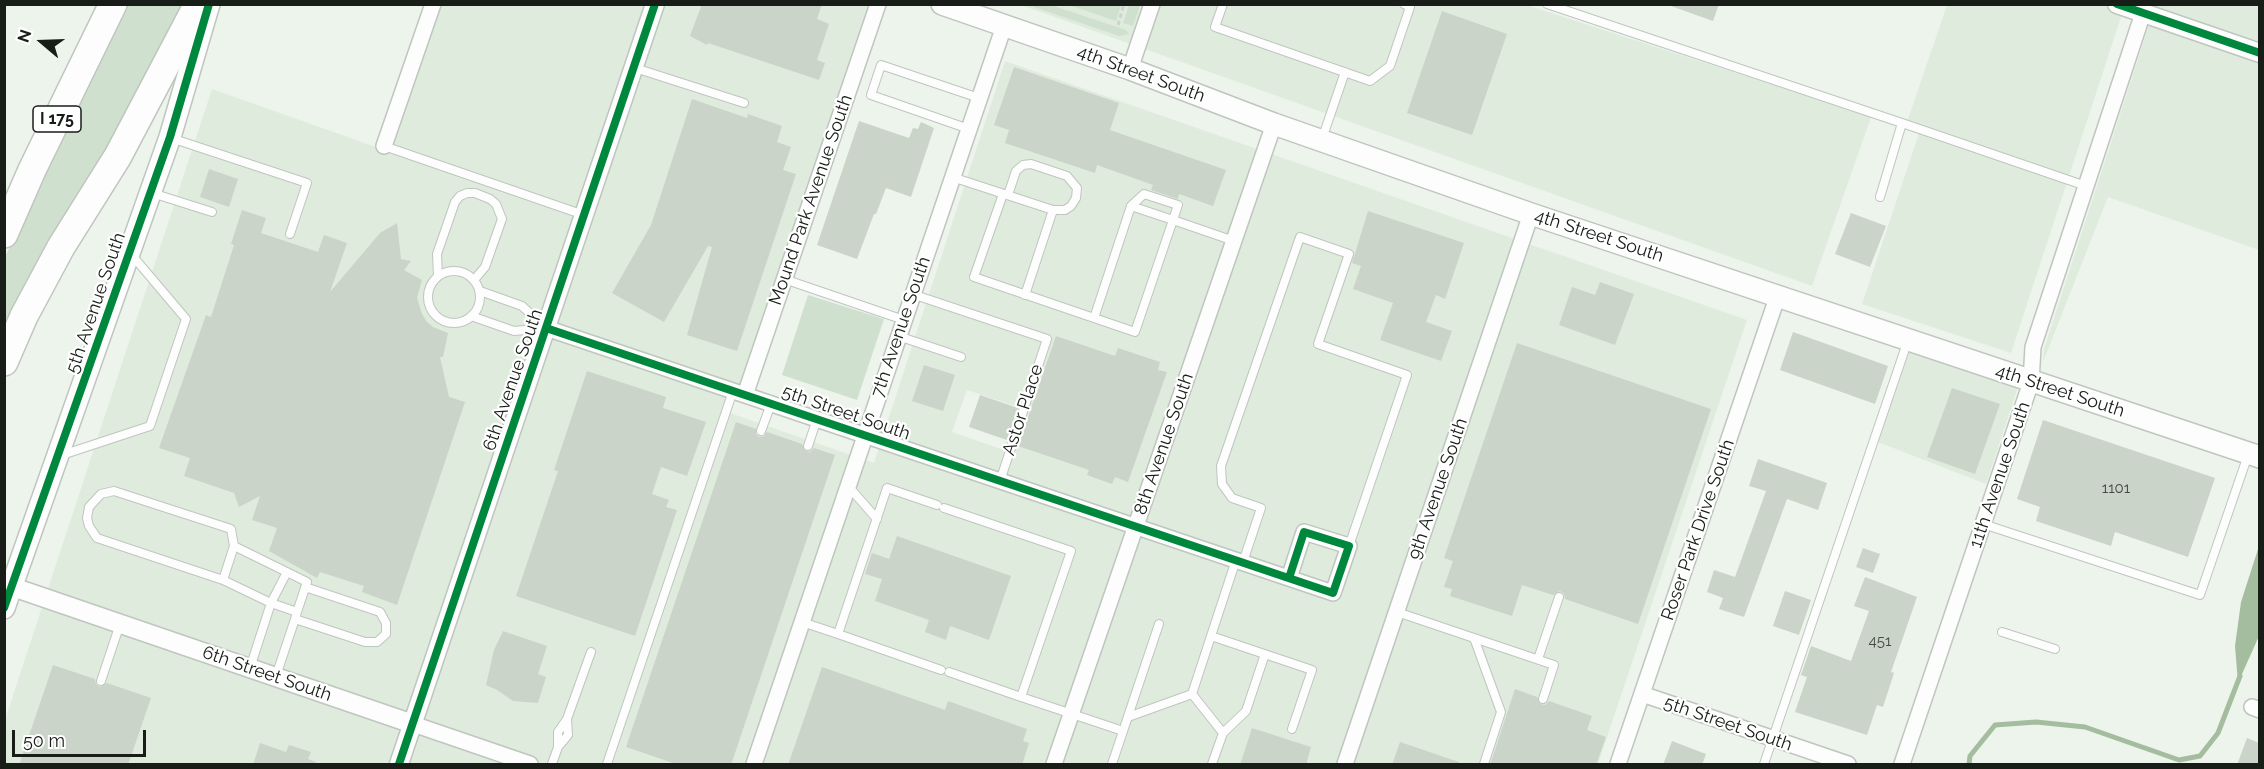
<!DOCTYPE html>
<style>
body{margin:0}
#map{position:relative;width:2264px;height:769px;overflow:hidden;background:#edf4ec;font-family:Raleway,sans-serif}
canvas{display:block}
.frame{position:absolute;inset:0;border:6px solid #181d18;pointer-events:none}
.north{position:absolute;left:12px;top:12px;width:60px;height:60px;-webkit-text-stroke:4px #fff;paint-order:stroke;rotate:289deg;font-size:16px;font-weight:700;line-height:24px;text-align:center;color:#181d18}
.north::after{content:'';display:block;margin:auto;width:21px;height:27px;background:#181d18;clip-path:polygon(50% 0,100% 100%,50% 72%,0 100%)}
.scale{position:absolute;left:12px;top:730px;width:134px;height:27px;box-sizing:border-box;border:3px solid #181d18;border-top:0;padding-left:8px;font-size:18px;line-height:21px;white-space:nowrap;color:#181d18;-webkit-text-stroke:4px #fff;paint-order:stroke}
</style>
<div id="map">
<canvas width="2264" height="769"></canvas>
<div class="frame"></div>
<div class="north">N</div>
<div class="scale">50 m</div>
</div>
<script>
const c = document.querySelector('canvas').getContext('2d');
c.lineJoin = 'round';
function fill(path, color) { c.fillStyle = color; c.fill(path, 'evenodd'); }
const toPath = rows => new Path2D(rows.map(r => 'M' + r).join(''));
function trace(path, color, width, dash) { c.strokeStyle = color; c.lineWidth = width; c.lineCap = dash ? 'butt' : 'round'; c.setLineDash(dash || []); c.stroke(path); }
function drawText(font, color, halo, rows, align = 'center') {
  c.font = font + ' Raleway,sans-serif'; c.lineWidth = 4.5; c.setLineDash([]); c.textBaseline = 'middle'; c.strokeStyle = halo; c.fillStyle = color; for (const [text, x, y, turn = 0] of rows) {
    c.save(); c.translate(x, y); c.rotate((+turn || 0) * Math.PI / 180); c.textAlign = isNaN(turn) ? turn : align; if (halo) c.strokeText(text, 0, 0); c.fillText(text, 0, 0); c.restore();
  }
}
fill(toPath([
 [441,5,869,5,730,413,874,463,1005,61,1747,320,1598,764,5,764,5,720,212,89,390,152],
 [967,390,1018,407,1004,450,952,432],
 [1021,5,1527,5,1871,117,1812,286],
 [1947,5,2125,5,2011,353,1862,304,1921,127,1907,122],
 [2144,5,2259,5,2259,41,2173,15],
 [2149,25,2259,63,2259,250,2108,197,2043,362,2044,349],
 [1901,347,2018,387,1986,484,1870,439]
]), '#dfecdd');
fill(toPath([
 [127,5,184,5,152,70,5,335,5,257],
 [1034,5,1051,5,1126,30,1129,34,1119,36,1034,7],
 [1069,5,1121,4,1121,5,1116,21],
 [1129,5,1140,5,1133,26,1123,23],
 [808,295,884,319,857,400,782,375]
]), '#d0e0ce');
fill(toPath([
 [2259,546,2259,636,2238,683,2235,646,2241,602]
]), '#a4bd9f');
trace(toPath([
 [1969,764,1970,756,1995,725,2036,722,2085,727,2179,760,2200,756,2218,733,2240,676]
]), '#a4bd9f', 5);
fill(toPath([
 [702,4,822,4,817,19,829,24,817,60,825,63,819,80,708,43,707,45,690,36],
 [1671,4,1719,4,1713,21,1671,6],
 [1442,11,1507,34,1472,135,1407,113],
 [1014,67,1119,103,1110,130,1226,170,1213,206,1179,194,1178,199,1151,190,1153,185,1097,165,1095,173,1005,143,1009,130,994,125],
 [692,99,747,118,748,114,782,126,777,142,791,147,783,170,796,174,737,351,687,335,712,247,708,246,664,322,612,293,651,225],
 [859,121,909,138,913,128,918,129,921,122,934,128,911,197,886,188,876,214,874,214,857,259,817,245],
 [209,169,238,179,229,207,200,197],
 [242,210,266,218,261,233,318,252,324,235,347,243,330,292,380,233,397,223,401,259,411,261,404,270,422,280,417,298,422,314,427,322,433,327,448,333,443,357,440,357,449,397,465,402,397,605,362,592,364,586,320,572,317,578,269,551,277,528,252,520,260,496,239,507,234,493,184,476,190,458,159,448,206,315,211,317,234,245,231,244],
 [1368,211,1464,243,1445,299,1436,295,1426,322,1452,331,1441,361,1380,340,1393,303,1353,289,1361,266,1352,263],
 [1851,213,1886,226,1870,267,1835,254],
 [1600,282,1634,294,1615,345,1559,325,1572,287,1595,295],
 [1793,332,1888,366,1875,404,1780,370],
 [1056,336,1115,356,1118,348,1160,362,1158,370,1167,372,1128,482,1115,477,1112,484,1087,475,1089,470,1018,446],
 [1517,343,1711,409,1638,624,1565,599,1564,594,1560,591,1553,595,1522,585,1512,616,1450,596,1452,589,1444,587,1453,561,1444,558],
 [924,365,955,375,943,411,912,401],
 [587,371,666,397,663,408,706,422,687,476,661,467,652,494,669,500,666,507,677,510,635,636,516,596,558,471,554,470],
 [1952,388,2000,404,1975,474,1927,457],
 [980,395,1018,408,1007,440,969,427],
 [2043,420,2215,478,2188,557,2115,532,2111,546,2036,521,2040,507,2017,499],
 [736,422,756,429,756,434,759,437,764,436,767,432,802,444,806,451,810,452,814,448,835,455,731,765,679,765,626,747],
 [1758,459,1827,483,1818,510,1787,499,1744,617,1719,609,1723,598,1707,592,1714,570,1735,577,1766,491,1749,486],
 [897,536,1011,576,989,640,950,626,946,640,925,632,929,620,875,601,882,579,865,574,872,553,889,559],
 [1863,548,1880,554,1873,573,1856,567],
 [1865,577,1917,597,1891,672,1894,673,1883,707,1877,705,1867,735,1795,712,1807,677,1801,675,1811,646,1851,661,1869,611,1854,606],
 [1785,591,1811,600,1799,635,1773,626],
 [503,631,547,646,538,674,546,677,538,703,513,701,497,690,486,685,494,650],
 [53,665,95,679,96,684,100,687,107,683,151,698,128,765,19,765],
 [822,667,945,710,948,701,1027,729,1023,741,1029,743,1022,765,788,765],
 [1515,689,1537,697,1541,704,1545,705,1549,701,1592,716,1587,730,1606,737,1596,765,1490,765],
 [1252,728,1311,747,1306,765,1240,765],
 [2247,738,2259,743,2259,765,2237,765],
 [1672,741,1706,754,1702,765,1663,765],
 [1400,742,1459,762,1458,765,1392,765],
 [260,743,286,752,289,745,311,752,308,759,316,762,315,765,253,765]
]), '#cad4c8');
const service = toPath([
 [1223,4,1215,27,1370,81,1390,66,1410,7,1404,4],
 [1547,4,1902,123,1880,197],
 [635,68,744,103],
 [1902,123,2086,186],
 [969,129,871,95,881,65,979,98],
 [171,138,307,183,290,234],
 [1322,139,1345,72],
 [384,146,584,215],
 [952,177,1053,210,1025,295],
 [152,193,212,212],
 [1003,194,974,277,1135,332,1173,220,1234,241],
 [1008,195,1016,171,1023,165,1031,164,1067,176,1077,188,1076,198,1071,206,1065,210,1053,210],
 '428 297a26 26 0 1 1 52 0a26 26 0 1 1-52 0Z',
 [438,276,437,254,455,202,460,196,467,193,475,193,490,199,496,204,502,219,485,267,474,280],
 [784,279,904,320],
 [912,294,1047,339,1000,481],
 [471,316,514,331,546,328,522,306,480,291],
 [1094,318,1131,206,1173,220,1178,205,1144,194,1131,206],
 [898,336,961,357],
 [761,431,771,404],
 [808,446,817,419],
 [62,455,150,426,186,319,131,254],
 [848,486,877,519],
 [937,505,887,488,838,634,941,670],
 [944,508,1071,551,1021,697,949,672],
 [1983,524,2200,595,2248,455],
 [1243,562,1261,508,1232,498,1222,484,1221,466,1300,237,1349,254,1318,344,1407,375,1349,546],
 [223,580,234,546],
 [1397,612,1554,665,1543,699],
 [295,619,365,642,377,642,386,634,386,623,380,612,305,587],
 [802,622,838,634],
 [2002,632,2055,649],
 [1211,636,1236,560],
 [1474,638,1501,712,1484,764],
 [1538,659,1559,597],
 [250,668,271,603,287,572],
 [276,676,295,619,297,612,307,582,234,546,231,529,114,491,101,494,89,507,87,518,89,526,97,538,223,580,271,603,297,612],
 [101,681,120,624],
 [1192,694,1211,636,1312,670,1292,729],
 [1021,697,1123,731],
 [1128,717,1192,694,1223,733,1212,764],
 [567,719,568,735,558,747,558,732,567,719,591,652],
 [1223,733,1246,711,1265,654],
 [552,764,558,747],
 [607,764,733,391],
 [1112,764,1159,624],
 [1764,764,1908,340]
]);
const minor = toPath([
 [1130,69,1152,4],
 [384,146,433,4],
 [546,328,1333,593,1349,546,1304,532,1289,578],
 [745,395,878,4],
 [1642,694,1848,764],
 [2252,707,2260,710],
 [413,724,530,764],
 [754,764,1004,26],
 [1054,764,1274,124],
 [1345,764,1531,214],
 [1618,764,1778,295],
 [1902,764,2031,382,2033,347,2143,13]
]);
const tertiary = toPath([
 [2117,4,2260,53],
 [4,584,413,724],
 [399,764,655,4]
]);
const secondary = toPath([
 [942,4,1130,69,1274,124,1531,214,2260,457],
 [4,608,170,137,209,4]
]);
const motorway = toPath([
 [4,234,32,170,113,4],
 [4,362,24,316,61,247,118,156,198,4]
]);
trace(service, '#bfc5bf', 10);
trace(minor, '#bfc5bf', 18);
trace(tertiary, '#bfc5bf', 21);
trace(secondary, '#bfc5bf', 24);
trace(motorway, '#bfc5bf', 30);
trace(toPath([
 [1118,25,1124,4]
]), '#d0d2cf', 3, [4.5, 3]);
trace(service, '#fcfdfc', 8);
trace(minor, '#fcfdfc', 15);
trace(tertiary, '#fcfdfc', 18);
trace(secondary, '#fcfdfc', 21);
trace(motorway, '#fcfdfc', 27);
trace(toPath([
 [2117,4,2260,53],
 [546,328,1333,593,1349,546,1304,532,1289,578],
 [4,608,170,137,209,4],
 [399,764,655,4]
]), '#00873e', 8);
drawText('15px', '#444b44', null, [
 ["1101",2116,488],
 ["451",1880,641]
]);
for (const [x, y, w] of [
 [57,119,48]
]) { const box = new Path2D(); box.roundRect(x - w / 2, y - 13, w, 26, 4.5); c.fillStyle = '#fff'; c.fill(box); trace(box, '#181d18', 1.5); }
drawText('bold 16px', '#181d18', null, [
 ["I 175",57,119]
]);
drawText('18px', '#181d18', '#fff', [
 ["4th Street South",1141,74,20],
 ["Mound Park Avenue South",811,200,-71],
 ["4th Street South",1599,236,18],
 ["5th Avenue South",96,303,-71],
 ["7th Avenue South",901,327,-71],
 ["6th Avenue South",513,380,-71],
 ["4th Street South",2060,391,18],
 ["Astor Place",1023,410,-72],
 ["5th Street South",846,413,19],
 ["8th Avenue South",1164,444,-71],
 ["11th Avenue South",2000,475,-71],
 ["9th Avenue South",1438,489,-71],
 ["Roser Park Drive South",1698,530,-71],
 ["6th Street South",267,674,19],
 ["5th Street South",1728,724,19]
]);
</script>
